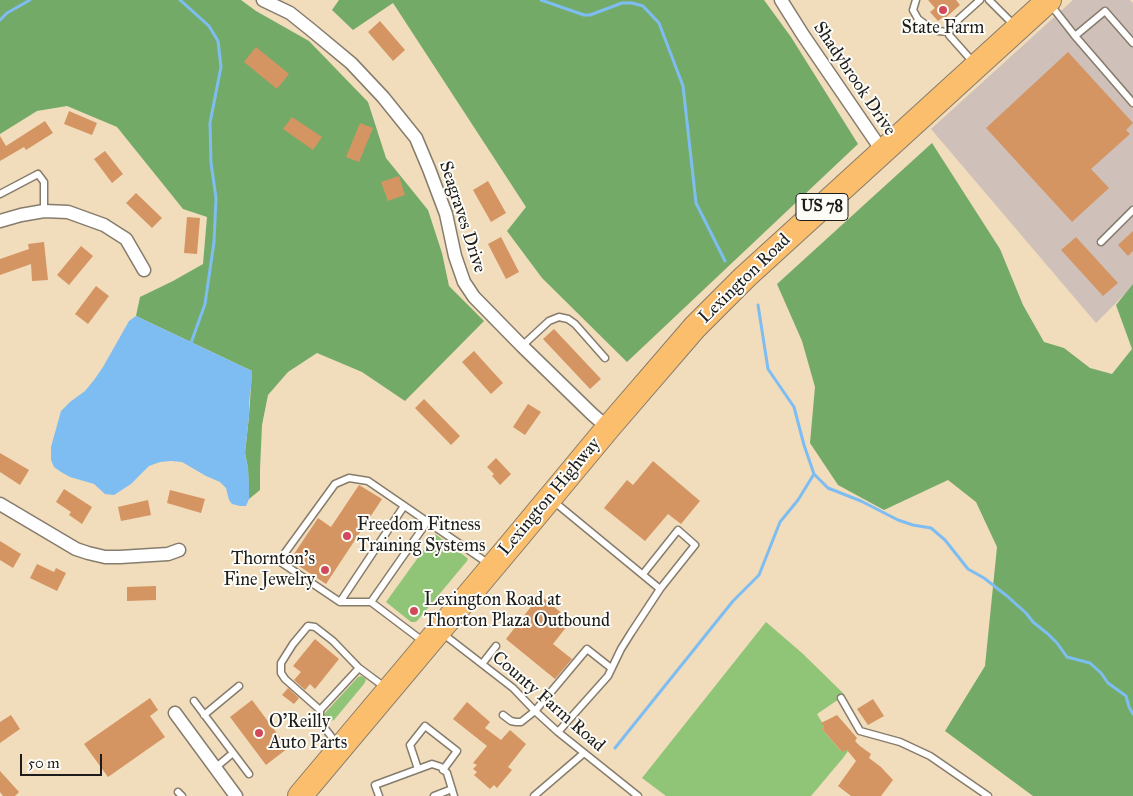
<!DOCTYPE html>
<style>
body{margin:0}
#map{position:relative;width:1133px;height:796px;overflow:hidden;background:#f1dcbc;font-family:"IM FELL Great Primer",serif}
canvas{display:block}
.scale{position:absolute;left:20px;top:754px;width:82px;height:22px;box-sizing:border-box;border:2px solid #1c1c1c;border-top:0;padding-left:6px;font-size:15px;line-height:18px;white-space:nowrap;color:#1c1c1c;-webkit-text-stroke:4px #fdfcf7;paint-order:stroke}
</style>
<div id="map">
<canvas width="1133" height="796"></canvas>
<div class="scale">50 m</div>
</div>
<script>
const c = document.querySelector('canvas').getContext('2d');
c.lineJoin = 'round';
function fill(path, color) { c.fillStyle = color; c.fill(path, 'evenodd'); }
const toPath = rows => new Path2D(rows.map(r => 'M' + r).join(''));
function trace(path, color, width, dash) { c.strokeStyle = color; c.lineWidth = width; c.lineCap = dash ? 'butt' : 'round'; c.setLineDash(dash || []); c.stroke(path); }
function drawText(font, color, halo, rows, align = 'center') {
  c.font = font + ' "IM FELL Great Primer",serif'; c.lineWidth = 4; c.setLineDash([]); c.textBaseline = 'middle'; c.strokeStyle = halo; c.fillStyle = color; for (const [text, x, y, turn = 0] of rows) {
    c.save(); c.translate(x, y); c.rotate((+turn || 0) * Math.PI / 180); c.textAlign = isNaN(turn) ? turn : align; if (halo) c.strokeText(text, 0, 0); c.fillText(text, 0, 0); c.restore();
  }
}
fill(toPath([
 [1073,0,1130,0,1133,3,1133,286,1096,323,931,129]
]), '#cfc1ba');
fill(toPath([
 [435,534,466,557,468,559,467,561,417,621,415,622,411,622,386,602],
 [766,622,802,653,845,695,817,714,824,726,822,729,841,751,847,750,848,751,843,758,811,796,666,796,642,778],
 [361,676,365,678,366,680,364,684,334,720,330,721,326,718,324,716,325,713,358,677]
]), '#90c577');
fill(toPath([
 [0,0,241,0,256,11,309,41,368,102,386,158,428,210,442,253,449,286,484,321,405,401,362,372,317,353,288,372,268,395,262,425,260,469,260,490,249,499,248,468,245,453,249,416,252,371,136,316,140,297,173,281,203,264,207,217,183,209,117,127,67,106,37,111,0,134],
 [339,0,764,0,791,37,858,144,627,362,542,278,507,231,526,207,393,3,353,30,332,10],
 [932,143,1000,249,1023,305,1044,342,1064,348,1090,368,1112,374,1132,349,1116,305,1133,284,1133,796,1033,796,945,731,985,666,997,547,976,502,948,480,884,510,838,485,810,443,815,387,802,341,777,284]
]), '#74aa68');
fill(toPath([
 [136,316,252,371,252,378,249,403,249,416,245,453,248,468,249,486,249,499,246,506,240,506,232,504,229,500,226,488,220,482,206,476,182,462,171,461,160,462,149,466,131,484,114,495,105,494,94,484,70,477,61,472,54,467,51,460,51,447,61,411,70,402,85,391,94,380,103,367,129,321]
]), '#7ebdf2');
trace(toPath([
 [180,0,209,26,218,41,221,67,210,123,211,163,216,198,214,242,205,304,191,343],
 [541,0,584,15,590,15,622,3,632,3,643,6,659,23,683,86,696,203,725,261],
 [0,20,7,13,30,0],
 [814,474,828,488,861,501,898,520,913,525,931,528,945,540,968,569,984,578,1007,596,1026,613,1033,622,1048,634,1057,643,1067,657,1090,663,1101,673,1108,683,1126,696,1129,707,1133,714],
 [615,748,733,601,759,575,780,522,798,500,814,474,804,445,794,407,768,369,758,305]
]), '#7ebdf2', 3);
fill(toPath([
 [928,0,956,0,960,5,944,19,943,17,938,21,930,12,935,8],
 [380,21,405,50,393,61,368,32],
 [256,47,289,74,277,89,244,62],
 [1068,52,1133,123,1126,130,1130,134,1091,169,1109,188,1072,222,986,128],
 [69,111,97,123,92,135,64,124],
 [292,117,322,137,313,150,283,129],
 [45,121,53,133,26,150,24,147,0,161,0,136,6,146],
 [360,123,373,128,359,162,346,157],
 [105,151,123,174,112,183,94,159],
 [399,176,405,195,388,201,381,182],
 [488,181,506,213,491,222,473,190],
 [136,193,162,218,152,228,126,203],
 [187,217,200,218,197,254,184,253],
 [1133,231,1133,251,1128,256,1118,245],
 [501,237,519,272,506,279,488,244],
 [1076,237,1118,283,1103,296,1061,250],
 [44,242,48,280,32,281,31,264,0,275,0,259,29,249,28,244],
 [81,246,93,256,69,285,57,275],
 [96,286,109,296,88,324,75,314],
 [554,329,601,379,590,389,543,339],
 [474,351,503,383,491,394,462,362],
 [424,399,460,436,451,445,415,408],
 [528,404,541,412,525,435,513,427],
 [0,453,29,470,20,485,0,472],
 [496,458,511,474,500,485,492,476,494,474,487,467],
 [653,461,700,501,681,524,668,514,645,541,604,508,627,480,633,485],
 [359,485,382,499,326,584,290,560,318,518,331,527],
 [64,489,92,507,82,524,69,515,71,512,56,502],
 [170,490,205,499,201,513,167,503],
 [148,500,151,515,121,521,118,507],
 [0,541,21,554,13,568,0,560],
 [37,564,54,572,56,568,66,573,57,591,30,578],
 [156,586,156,600,127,601,127,587],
 [540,595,571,621,553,644,572,659,555,679,506,639],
 [315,639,339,659,315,689,310,684,305,690,294,680,301,672,293,666],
 [288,688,299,698,294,704,282,695],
 [150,698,158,710,150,716,165,737,108,777,84,744],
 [873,699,884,716,868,725,857,709],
 [252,700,288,748,266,765,230,717],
 [467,702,490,722,485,728,501,740,510,730,526,744,508,767,512,770,497,788,494,785,490,789,474,775,477,772,473,769,477,765,473,763,487,746,453,719],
 [11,715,20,729,0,743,0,722],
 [837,715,857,738,855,741,860,746,871,754,869,758,881,767,893,780,881,796,851,796,838,786,856,761,847,750,842,752,822,729,824,726,821,723],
 [0,771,19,792,15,796,3,796,0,792]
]), '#d49562');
const lane = toPath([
 [916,0,913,10,918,19,926,25,938,31,949,32],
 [989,0,1015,26],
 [1050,4,1075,36,1133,103],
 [1075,36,1105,11,1133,43],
 [973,62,949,35,950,27,980,0],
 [0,194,38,174,44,182,44,211],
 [1101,242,1133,210],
 [522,346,549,321,559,317,568,319,575,324,605,358],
 [552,500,660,589],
 [340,602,404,506],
 [371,602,427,522],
 [442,633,513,688,535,711,558,732,638,796],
 [424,642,371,602,340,602,279,561,335,484,349,478,368,481,489,564],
 [482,664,496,646],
 [841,698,860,731,900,742,930,756,988,796],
 [194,701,249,774],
 [320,710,285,679,281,673,281,663,293,644,308,626,315,627,333,641,359,668,386,688],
 [204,715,239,686],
 [503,715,511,721,516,722,521,722,535,711,587,649,611,668],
 [558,732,608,676,621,649,631,633,660,589,695,545,678,530,643,574],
 [337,744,320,722,320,710,359,668],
 [215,768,233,753],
 [418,769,410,745,425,726,457,751,443,770],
 [178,792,182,796],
 [379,796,375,785,432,764,441,767,447,773,454,796],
 [434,796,452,789],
 [534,796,584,753]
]);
const street = toPath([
 [263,0,290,13,310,29,351,63,383,97,416,138,429,169,446,214,455,256,464,282,474,297,522,346,592,414,608,428],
 [781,0,803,35,883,152],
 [0,221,21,215,44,211,68,212,104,225,126,239,144,270],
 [0,504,76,549,88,553,105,557,120,557,168,554,179,550],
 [175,713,236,796]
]);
const highway = toPath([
 [300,796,515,540,608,428,695,327,745,277,1049,0]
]);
trace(lane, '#867c6c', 9);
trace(street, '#867c6c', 15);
trace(highway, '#867c6c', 26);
trace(lane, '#fff', 6);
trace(street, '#fff', 12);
trace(highway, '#fabe6d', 24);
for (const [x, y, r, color] of [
 [943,10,5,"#d1495b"],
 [347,536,5,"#d1495b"],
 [325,570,5,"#d1495b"],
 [414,611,5,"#d1495b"],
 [259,733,5,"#d1495b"]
]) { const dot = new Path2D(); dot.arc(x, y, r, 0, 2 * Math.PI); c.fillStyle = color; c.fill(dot); trace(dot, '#fdfcf7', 2); }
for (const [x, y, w] of [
 [822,207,52]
]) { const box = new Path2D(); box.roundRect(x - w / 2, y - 13.5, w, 27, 4); c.fillStyle = '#fdfcf7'; c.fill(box); trace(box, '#1c1c1c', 1); }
drawText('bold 16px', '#1c1c1c', null, [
 ["US 78",822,207]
]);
drawText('18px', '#1c1c1c', '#fdfcf7', [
 ["State Farm",943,29,"center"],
 ["Freedom Fitness",357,526],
 ["Training Systems",357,547],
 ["Thornton's",315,560,"right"],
 ["Fine Jewelry",315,581,"right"],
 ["Lexington Road at",424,601],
 ["Thorton Plaza Outbound",424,622],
 ["O'Reilly",269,723],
 ["Auto Parts",269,744]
], 'left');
drawText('18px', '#1c1c1c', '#fdfcf7', [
 ["Shadybrook Drive",854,79,56],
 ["Seagraves Drive",462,217,72],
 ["Lexington Road",745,279,-44],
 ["Lexington Highway",550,497,-50],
 ["County Farm Road",548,702,41]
]);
</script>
